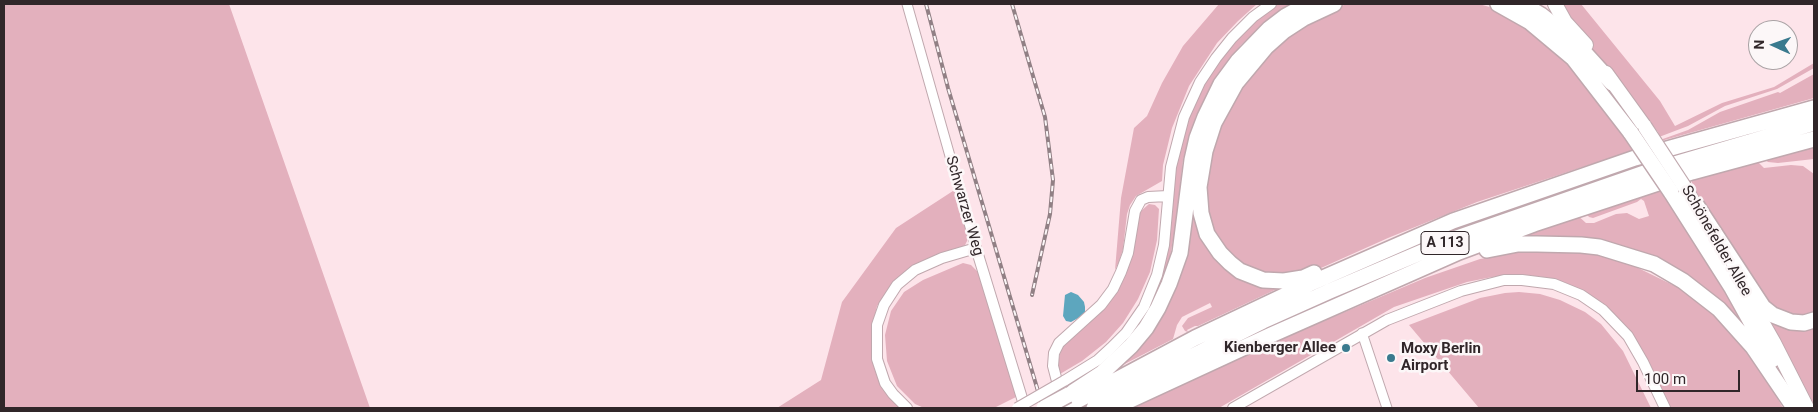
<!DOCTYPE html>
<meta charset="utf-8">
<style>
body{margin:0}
#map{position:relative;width:1818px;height:412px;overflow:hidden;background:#fde4ea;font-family:Roboto,sans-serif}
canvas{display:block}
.frame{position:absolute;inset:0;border:5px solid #302629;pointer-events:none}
.north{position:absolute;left:1748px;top:20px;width:50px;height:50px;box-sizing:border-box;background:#fcf7f8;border:1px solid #aaa3a5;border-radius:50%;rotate:272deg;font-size:14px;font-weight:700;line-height:20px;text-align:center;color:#302629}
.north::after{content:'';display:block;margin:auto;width:18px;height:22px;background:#3a7a8e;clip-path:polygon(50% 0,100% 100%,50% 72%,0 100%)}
.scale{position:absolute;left:1636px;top:370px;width:104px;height:22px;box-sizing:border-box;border:2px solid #302629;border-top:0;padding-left:6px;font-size:15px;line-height:18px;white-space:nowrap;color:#302629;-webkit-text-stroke:4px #fcf7f8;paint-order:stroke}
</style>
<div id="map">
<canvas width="1818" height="412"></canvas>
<div class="frame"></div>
<div class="north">N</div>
<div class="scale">100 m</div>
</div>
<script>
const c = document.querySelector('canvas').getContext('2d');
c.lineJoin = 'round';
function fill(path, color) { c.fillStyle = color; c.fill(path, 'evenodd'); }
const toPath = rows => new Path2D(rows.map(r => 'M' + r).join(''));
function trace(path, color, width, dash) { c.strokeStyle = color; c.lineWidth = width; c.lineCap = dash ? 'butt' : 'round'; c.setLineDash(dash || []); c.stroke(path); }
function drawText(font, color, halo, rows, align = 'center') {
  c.font = font + ' Roboto,sans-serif'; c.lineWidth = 5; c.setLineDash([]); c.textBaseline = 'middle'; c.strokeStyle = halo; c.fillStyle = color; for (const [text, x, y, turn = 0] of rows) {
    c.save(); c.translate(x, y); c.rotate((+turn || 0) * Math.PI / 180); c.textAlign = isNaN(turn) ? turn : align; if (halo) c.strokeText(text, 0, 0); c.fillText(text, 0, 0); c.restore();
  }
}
fill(toPath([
 [4,4,229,4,370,408,4,408],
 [1219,4,1257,4,1238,21,1217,43,1189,86,1172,128,1163,165,1162,181,1136,196,1130,205,1127,214,1123,249,1119,262,1115,270,1121,198,1134,128,1147,116,1162,83,1183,46],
 [1278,4,1293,4,1265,23,1241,45,1214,82,1196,116,1183,160,1176,223,1170,257,1163,280,1149,310,1126,341,1099,366,1079,380,1079,378,1146,311,1156,291,1169,247,1175,165,1189,115,1200,92,1214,68,1235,41,1257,20],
 [1348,4,1479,4,1493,8,1550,43,1588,85,1634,150,1477,202,1388,238,1321,268,1299,275,1272,277,1239,265,1208,227,1205,170,1228,103,1281,39,1340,6],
 [1557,4,1581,4,1660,101,1675,126,1722,103,1774,87,1814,63,1814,68,1777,89,1725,106,1688,126,1659,137,1658,132,1567,21],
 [1814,74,1814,98,1661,141,1660,140,1688,130,1720,112,1778,92,1780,93],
 [1814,142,1814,159,1778,163,1768,162,1765,160],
 [1755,159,1764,168,1791,165,1803,166,1814,174,1814,315,1791,317,1768,305,1692,186,1692,176],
 [1658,186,1670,202,1723,287,1752,339,1650,260,1505,241,1575,213,1586,223,1594,223,1616,214,1627,213,1639,219,1649,216,1644,201,1641,199,1637,202,1593,218,1589,217,1585,212],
 [956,189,969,232,968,239,965,245,887,292,877,306,872,330,879,380,900,408,777,408,821,380,842,302,896,228],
 [1191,195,1204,242,1279,288,1198,326,1195,326,1187,330,1188,332,1185,331,1182,326,1188,318,1212,307,1210,303,1182,317,1177,325,1173,339,1117,368,1152,327],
 [1149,204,1155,205,1159,209,1157,240,1150,272,1138,299,1123,323,1106,342,1082,361,1060,374,1057,366,1061,350,1066,342,1101,309,1141,211],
 [1531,250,1583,252,1598,255,1632,265,1679,288,1714,315,1739,340,1759,366,1783,408,1670,408,1641,349,1628,328,1610,310,1588,294,1566,283,1543,277,1524,275,1492,277,1467,282,1394,307,1219,408,1129,408,1241,356,1425,278,1480,259],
 [963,263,971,265,981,275,1016,397,994,408,924,408,915,404,897,386,887,361,885,335,891,311,904,292,923,280],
 [1519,292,1540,294,1560,300,1585,312,1601,324,1623,351,1651,408,1479,408,1409,325,1480,298,1505,293],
 [1766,317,1814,324,1814,406,1787,354]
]), '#e3b0bd');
fill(toPath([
 [1071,292,1078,295,1084,302,1085,307,1085,312,1080,317,1071,322,1066,321,1063,316,1065,295]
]), '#5da6be');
const minor = toPath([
 [907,4,976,248],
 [1362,333,1387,408]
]);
const tertiary = toPath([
 [1064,381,1098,360,1111,348,1126,333,1144,307,1157,275,1164,245,1171,167,1184,117,1200,82,1216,58,1232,38,1253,17,1271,4],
 [907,408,893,394,885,383,877,359,877,325,884,305,897,285,915,270,942,258,976,248,1025,408],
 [1064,408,1053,366,1054,353,1059,343,1101,305,1113,289,1121,272,1128,253,1135,211,1141,200,1148,197,1168,196],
 [1233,408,1387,320,1461,291,1504,280,1522,280,1554,284,1581,295,1603,310,1628,336,1643,362,1665,408]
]);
const trunk = toPath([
 [1555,4,1565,22,1586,45],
 [1606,73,1645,127],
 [1685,188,1702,217],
 [1741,285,1774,343,1807,408]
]);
const motorway = toPath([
 [1498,4,1530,22,1573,58,1631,133],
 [1522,4,1541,15,1573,40,1612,83],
 [1671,192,1732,288,1772,360],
 [1697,206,1763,307,1773,315,1791,322,1804,323,1814,320],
 [1487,250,1518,244,1537,244,1581,245,1599,247,1654,264,1683,281,1719,309,1753,347,1793,406],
 [1314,273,1303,278,1284,281,1263,280,1240,271,1230,263,1220,253,1207,234,1201,213,1199,187,1205,151,1214,123,1236,83,1266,47,1284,31,1304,18,1334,4],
 [1073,392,1102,373,1131,346,1146,328,1158,308,1169,284,1180,253,1192,160,1197,138,1205,117,1221,84,1238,61,1269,29,1286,16,1308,4],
 [1071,404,1195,338,1309,284,1453,221,1635,158,1814,108],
 [1094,408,1149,378,1263,321,1330,291,1448,241,1644,173,1814,123],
 [1113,408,1271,335,1459,252,1534,224,1692,172,1814,139]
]);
trace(minor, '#c0a8ae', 11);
trace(tertiary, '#c0a8ae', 12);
trace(trunk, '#c0a8ae', 16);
trace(motorway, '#c0a8ae', 18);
trace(minor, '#fff', 9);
trace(tertiary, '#fff', 10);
trace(trunk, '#fff', 14);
trace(motorway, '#fff', 15);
const rail = toPath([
 [926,4,948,88,1043,408],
 [1012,4,1045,117,1053,180,1050,214,1032,295]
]);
trace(rail, '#918085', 4);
trace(rail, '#fcf7f8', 2, [5.5]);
const tertiaryBridge = toPath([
 [1017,408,1064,381]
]);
const trunkBridge = toPath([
 [1645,127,1685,188]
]);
const motorwayBridge = toPath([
 [1631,133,1671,192],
 [1044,408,1068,395]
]);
trace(tertiaryBridge, '#c0a8ae', 12, []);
trace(trunkBridge, '#c0a8ae', 16, []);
trace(motorwayBridge, '#c0a8ae', 18, []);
trace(tertiaryBridge, '#fff', 10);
trace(trunkBridge, '#fff', 14);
trace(motorwayBridge, '#fff', 15);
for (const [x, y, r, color] of [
 [1346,348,5,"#3a7a8e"],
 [1391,358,5,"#3a7a8e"]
]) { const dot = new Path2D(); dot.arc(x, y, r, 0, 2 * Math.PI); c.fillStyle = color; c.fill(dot); trace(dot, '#fcf7f8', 2); }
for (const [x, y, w] of [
 [1445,243,48]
]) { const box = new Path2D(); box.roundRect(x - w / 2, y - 11.5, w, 23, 4); c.fillStyle = '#fcf7f8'; c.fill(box); trace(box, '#302629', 1); }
drawText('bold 14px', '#302629', null, [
 ["A 113",1445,243]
]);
drawText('15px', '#302629', '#fcf7f8', [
 ["Schwarzer Weg",964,206,74],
 ["Schönefelder Allee",1716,241,60]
]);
drawText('bold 15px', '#302629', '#fcf7f8', [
 ["Kienberger Allee",1336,348],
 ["Moxy Berlin",1401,349,"left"],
 ["Airport",1401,366,"left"]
], 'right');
</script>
